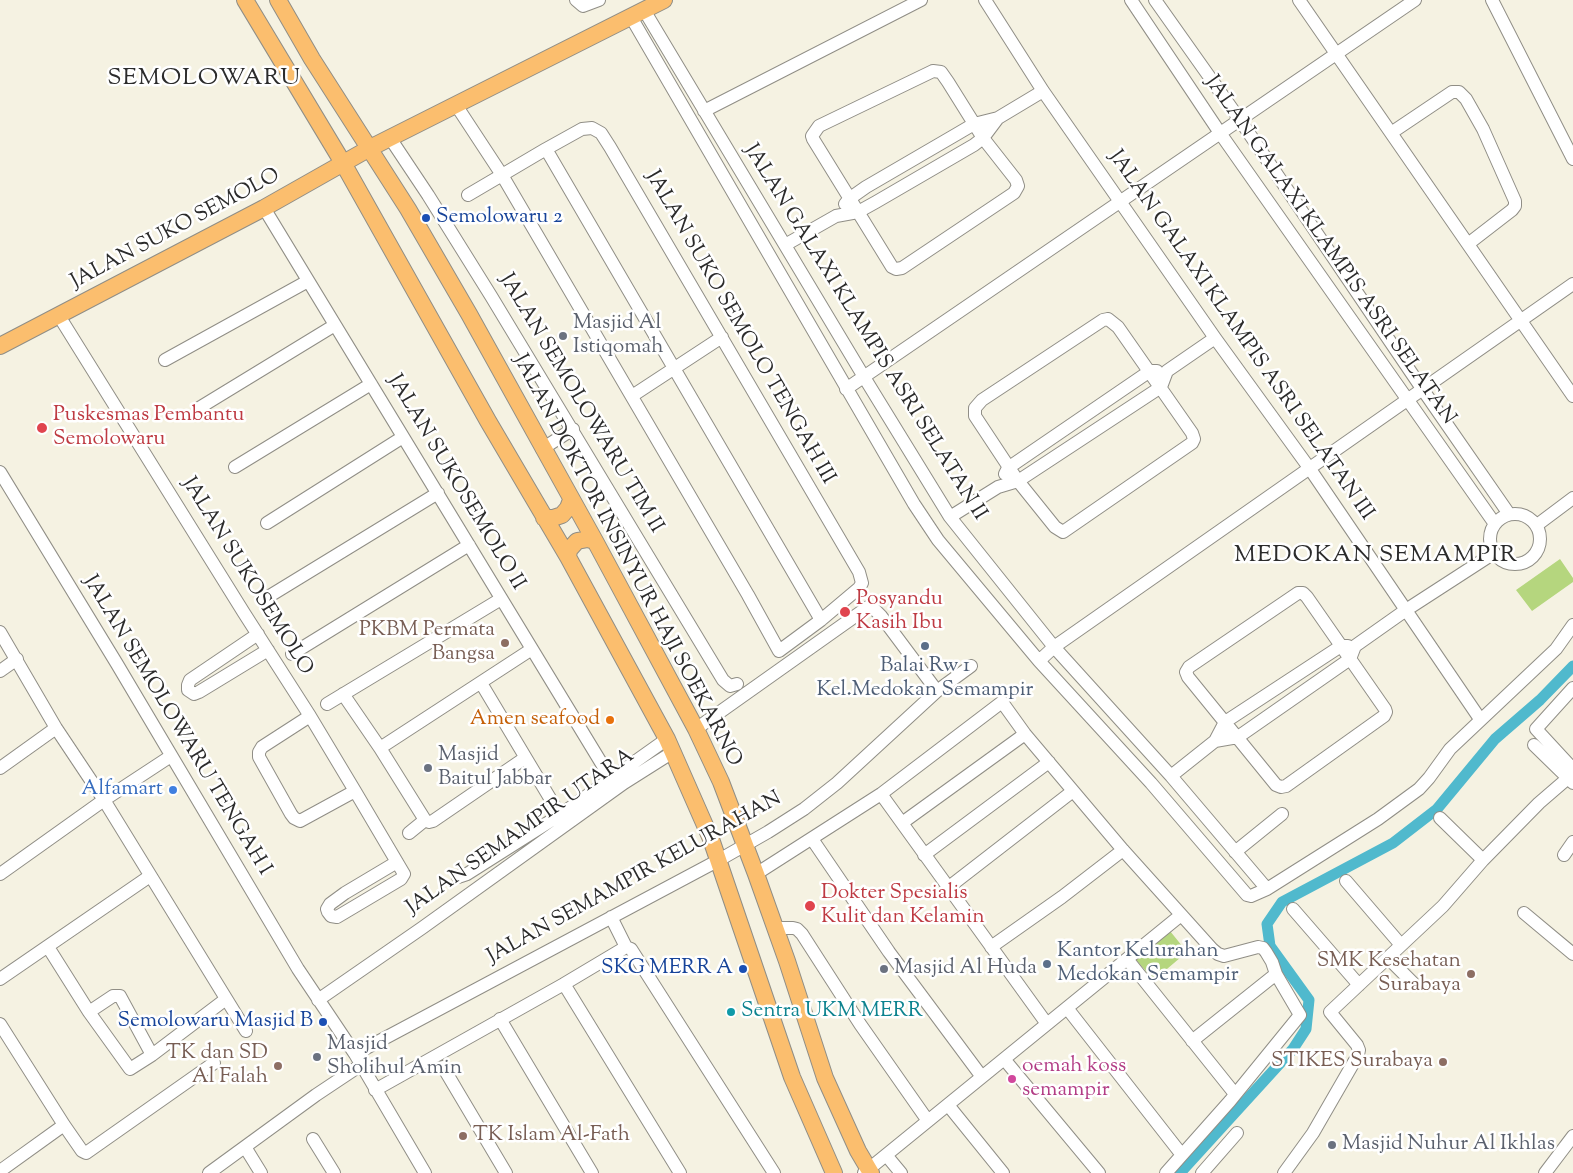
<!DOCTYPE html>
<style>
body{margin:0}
canvas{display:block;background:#f5f2e2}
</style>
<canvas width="1573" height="1173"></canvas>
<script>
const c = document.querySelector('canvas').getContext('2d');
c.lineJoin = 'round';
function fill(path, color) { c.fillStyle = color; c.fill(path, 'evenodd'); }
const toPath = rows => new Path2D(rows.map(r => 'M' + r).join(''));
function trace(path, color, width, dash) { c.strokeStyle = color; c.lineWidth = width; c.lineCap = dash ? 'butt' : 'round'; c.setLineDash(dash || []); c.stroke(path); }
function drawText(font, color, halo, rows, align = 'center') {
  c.font = font + ' "Sorts Mill Goudy",serif'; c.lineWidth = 5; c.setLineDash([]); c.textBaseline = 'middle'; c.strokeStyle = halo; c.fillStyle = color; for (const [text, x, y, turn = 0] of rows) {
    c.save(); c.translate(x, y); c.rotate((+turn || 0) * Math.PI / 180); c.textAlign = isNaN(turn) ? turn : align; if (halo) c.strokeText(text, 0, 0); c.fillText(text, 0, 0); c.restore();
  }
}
fill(toPath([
 [1560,559,1573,578,1573,582,1532,611,1516,590],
 [1170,931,1187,952,1154,980,1136,960]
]), '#b5d67e');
trace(toPath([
 [1180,1173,1293,1049,1306,1029,1309,1000,1270,946,1267,924,1282,902,1393,843,1437,809,1495,739,1540,700,1573,666]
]), '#50b9cd', 11);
const minor = toPath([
 [576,0,583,6,599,0],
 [985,0,1043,91,1215,338,1310,469,1480,719],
 [1131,0,1220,133,1495,524],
 [1155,0,1240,120,1423,390,1509,514],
 [1299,0,1573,396],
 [1492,0,1573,159],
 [644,10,864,377,950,517,1054,647,1171,776,1267,889],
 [631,17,914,504,938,540,1039,661,1151,783,1247,895,1251,896,1267,889,1378,819,1419,789,1429,778,1450,749,1556,649,1573,625],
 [933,71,941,72,948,82,983,138,1016,180,1018,186,1014,193,902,268,896,269,892,267,813,139,812,136,819,126,933,71],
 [456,105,502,175,748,595,779,651,821,620,859,588,862,583,859,572,610,147,601,133,592,128,582,129,546,149,502,175,468,195],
 [704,111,921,0],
 [1391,133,1452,92,1459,92,1466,99,1483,129,1515,201,1515,206,1512,210,1468,244],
 [390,138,428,195,491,296,723,680,730,686,737,684],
 [546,149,821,620],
 [845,204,849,199,866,187,957,134,974,124,998,118,1043,91],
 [264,208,611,779],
 [785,245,836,216,858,212,876,202,974,145,983,138,998,118],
 [59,316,244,613,310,716,355,791,404,874,401,879,337,917,331,916,328,912,327,909,330,904,345,893,397,862],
 [1108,319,1118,327,1192,433,1194,439,1192,443,1063,532,1055,527,1018,481,975,416,975,408,982,400,1103,320,1108,319],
 [165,360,308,281],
 [846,389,1415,0],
 [632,396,722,337],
 [199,408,335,325],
 [542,449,573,429],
 [235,467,371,384],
 [0,472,117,664,298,969,355,1054,425,1173],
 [1005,474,1008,468,1150,371,1157,371],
 '1490 539a25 25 0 1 1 50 0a25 25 0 1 1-50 0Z',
 [950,517,998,487,1018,481,1161,387,1167,371,1215,338],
 [267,523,403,437],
 [1537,525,1573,498],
 [1298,593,1303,593,1307,597,1385,709,1386,712,1384,716,1286,786,1281,787,1276,785,1188,677,1186,672,1189,667,1298,593],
 [263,600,438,493],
 [0,632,56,728,104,800,246,1031],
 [258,634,190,680,188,685,188,690,194,694,199,692,268,650],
 [292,654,469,545],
 [1039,661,1054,647,1573,284],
 [0,671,17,659],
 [481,683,560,815],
 [1573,688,1536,729,1573,769],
 [343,694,380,748,425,820,429,822,433,821,525,758],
 [327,704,501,599],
 [310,716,262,747,259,752,259,757,291,814,294,818,300,821,355,791],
 [696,729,868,607,873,608,881,616,937,691],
 [1215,741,1238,737,1350,659,1355,646,1406,610,1494,553],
 [1534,745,1573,783],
 [380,748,532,649],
 [0,768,56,728],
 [1171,776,1215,741,1225,722,1341,646,1348,646],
 [881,794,1047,1024],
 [1440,818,1483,860],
 [902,823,1025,734],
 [409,833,425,820],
 [812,839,889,952,982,1077],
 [1235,852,1282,814],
 [924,855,1049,762],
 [1564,855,1573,842],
 [0,874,104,800,171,756],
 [756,874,881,794,1002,702,1025,734,1123,850,1212,949,1218,954,1224,956,1258,947,1263,948,1266,952,1272,962,1276,974,1300,1015,1230,1101,1166,1173],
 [458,877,467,874,560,815,667,739],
 [1346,881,1401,945],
 [949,887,1073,791],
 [1293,909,1359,985],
 [1524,913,1573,954],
 [611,917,626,947],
 [775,928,793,928,797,929,802,934,860,1024,928,1121],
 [48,947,89,1012,130,1069,152,1055,226,999],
 [991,947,1062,897,1123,850],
 [1388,958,1413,983],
 [1127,959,1235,1094],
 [0,979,150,876],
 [564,984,680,1173],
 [318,1000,422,928,624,783,673,752],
 [1067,1008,1182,1155],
 [89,1012,113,996,120,996,152,1055],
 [500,1019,592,1173],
 [0,1024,64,1125,82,1151,86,1153,214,1063],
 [1192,1041,1276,974],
 [355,1054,719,860,768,832,804,809,837,783,937,691,971,666],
 [1004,1059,1099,1173],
 [443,1067,506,1173],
 [375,1090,564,984,626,947,631,949,774,1173],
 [948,1105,1003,1173],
 [313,1139,334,1173],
 [245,1147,261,1173],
 [886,1155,901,1173],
 [0,1171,64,1125],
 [209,1173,316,1095,361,1065],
 [864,1173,1181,915],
 [1202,1173,1237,1133],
 [1284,1173,1313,1133,1358,1055,1359,1050,1357,1045,1330,1012,1443,906,1483,860,1539,803,1568,778],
 [1545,1173,1573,1136]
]);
const major = toPath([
 [245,0,343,163,488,421,568,557,667,739,711,839,792,1077,834,1173],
 [278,0,312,59,408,209,469,314,595,541,696,729,721,782,756,874,787,961,825,1078,858,1151,871,1173],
 [0,346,264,208,370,148,664,0],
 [544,518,553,518,562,515,568,508,571,500],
 [568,557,569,550,577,541,588,539,595,541]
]);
trace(minor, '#908e86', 14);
trace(major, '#908e86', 18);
trace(minor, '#fff', 12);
trace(major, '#fbbe6e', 16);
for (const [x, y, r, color] of [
 [426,218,5,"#1a4fb4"],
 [563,336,5,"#6b7280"],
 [42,428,6,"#e0444e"],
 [845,612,6,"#e0444e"],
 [505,643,5,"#8d6e63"],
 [925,646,5,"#5c6f8a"],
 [610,720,5,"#e8710a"],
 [428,768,5,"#6b7280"],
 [173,790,5,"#3f7fe0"],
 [810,906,6,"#e0444e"],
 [1047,964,5,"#5c6f8a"],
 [743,969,5,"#1a4fb4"],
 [884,969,5,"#6b7280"],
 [1471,974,5,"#8d6e63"],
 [731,1012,5,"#0f9aa8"],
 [323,1022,5,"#1a4fb4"],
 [317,1057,5,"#6b7280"],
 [1443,1062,5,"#8d6e63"],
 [278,1066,5,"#8d6e63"],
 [1012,1079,5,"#d1479c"],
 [463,1136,5,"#8d6e63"],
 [1332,1145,5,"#6b7280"]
]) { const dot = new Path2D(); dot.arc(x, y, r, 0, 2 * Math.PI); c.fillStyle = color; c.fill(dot); trace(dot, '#fff', 2); }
drawText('21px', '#164399', '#fff', [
 ["Semolowaru 2",436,218,"left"],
 ["SKG MERR A",733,969],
 ["Semolowaru Masjid B",313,1022]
], 'right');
drawText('21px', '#2b2b2b', '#fff', [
 ["JALAN SUKO SEMOLO",176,230,-28],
 ["JALAN GALAXI KLAMPIS ASRI SELATAN",1329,251,55],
 ["JALAN SUKO SEMOLO TENGAH III",739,328,60],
 ["JALAN GALAXI KLAMPIS ASRI SELATAN II",864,333,58],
 ["JALAN GALAXI KLAMPIS ASRI SELATAN III",1240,336,55],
 ["JALAN SEMOLOWARU TIM II",580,404,59],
 ["JALAN SUKOSEMOLO II",455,483,59],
 ["JALAN DOKTOR INSINYUR HAJI SOEKARNO",626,561,62],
 ["JALAN SUKOSEMOLO",246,577,58],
 ["JALAN SEMOLOWARU TENGAH I",176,726,59],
 ["JALAN SEMAMPIR UTARA",521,833,-35],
 ["JALAN SEMAMPIR KELURAHAN",635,879,-29]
]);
drawText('21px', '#5b616d', '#fff', [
 ["Masjid Al",573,324],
 ["Istiqomah",573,348],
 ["Masjid",438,756],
 ["Baitul Jabbar",438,780],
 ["Masjid Al Huda",894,969],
 ["Masjid",327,1045],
 ["Sholihul Amin",327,1069],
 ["Masjid Nuhur Al Ikhlas",1342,1145]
], 'left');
drawText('21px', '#be3a42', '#fff', [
 ["Puskesmas Pembantu",53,416],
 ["Semolowaru",53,440],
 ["Posyandu",856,600],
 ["Kasih Ibu",856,624],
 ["Dokter Spesialis",821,894],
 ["Kulit dan Kelamin",821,918]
], 'left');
drawText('21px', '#785e54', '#fff', [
 ["PKBM Permata",495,631],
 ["Bangsa",495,655],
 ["SMK Kesehatan",1461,962],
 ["Surabaya",1461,986],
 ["TK dan SD",268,1054],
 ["Al Falah",268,1078],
 ["STIKES Surabaya",1433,1062],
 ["TK Islam Al-Fath",473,1136,"left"]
], 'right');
drawText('21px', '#4e5e75', '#fff', [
 ["Balai Rw 1",925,667],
 ["Kel.Medokan Semampir",925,691],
 ["Kantor Kelurahan",1057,952,"left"],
 ["Medokan Semampir",1057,976,"left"]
]);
drawText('21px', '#c56008', '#fff', [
 ["Amen seafood",600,720]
], 'right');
drawText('21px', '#366cbe', '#fff', [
 ["Alfamart",163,790]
], 'right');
drawText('21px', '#0d838f', '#fff', [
 ["Sentra UKM MERR",741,1012]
], 'left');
drawText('21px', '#b23c85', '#fff', [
 ["oemah koss",1022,1067],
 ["semampir",1022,1091]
], 'left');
c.letterSpacing = '1px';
drawText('24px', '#2b2b2b', '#fff', [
 ["SEMOLOWARU",204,80],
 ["MEDOKAN SEMAMPIR",1376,557]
]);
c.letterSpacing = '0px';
</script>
